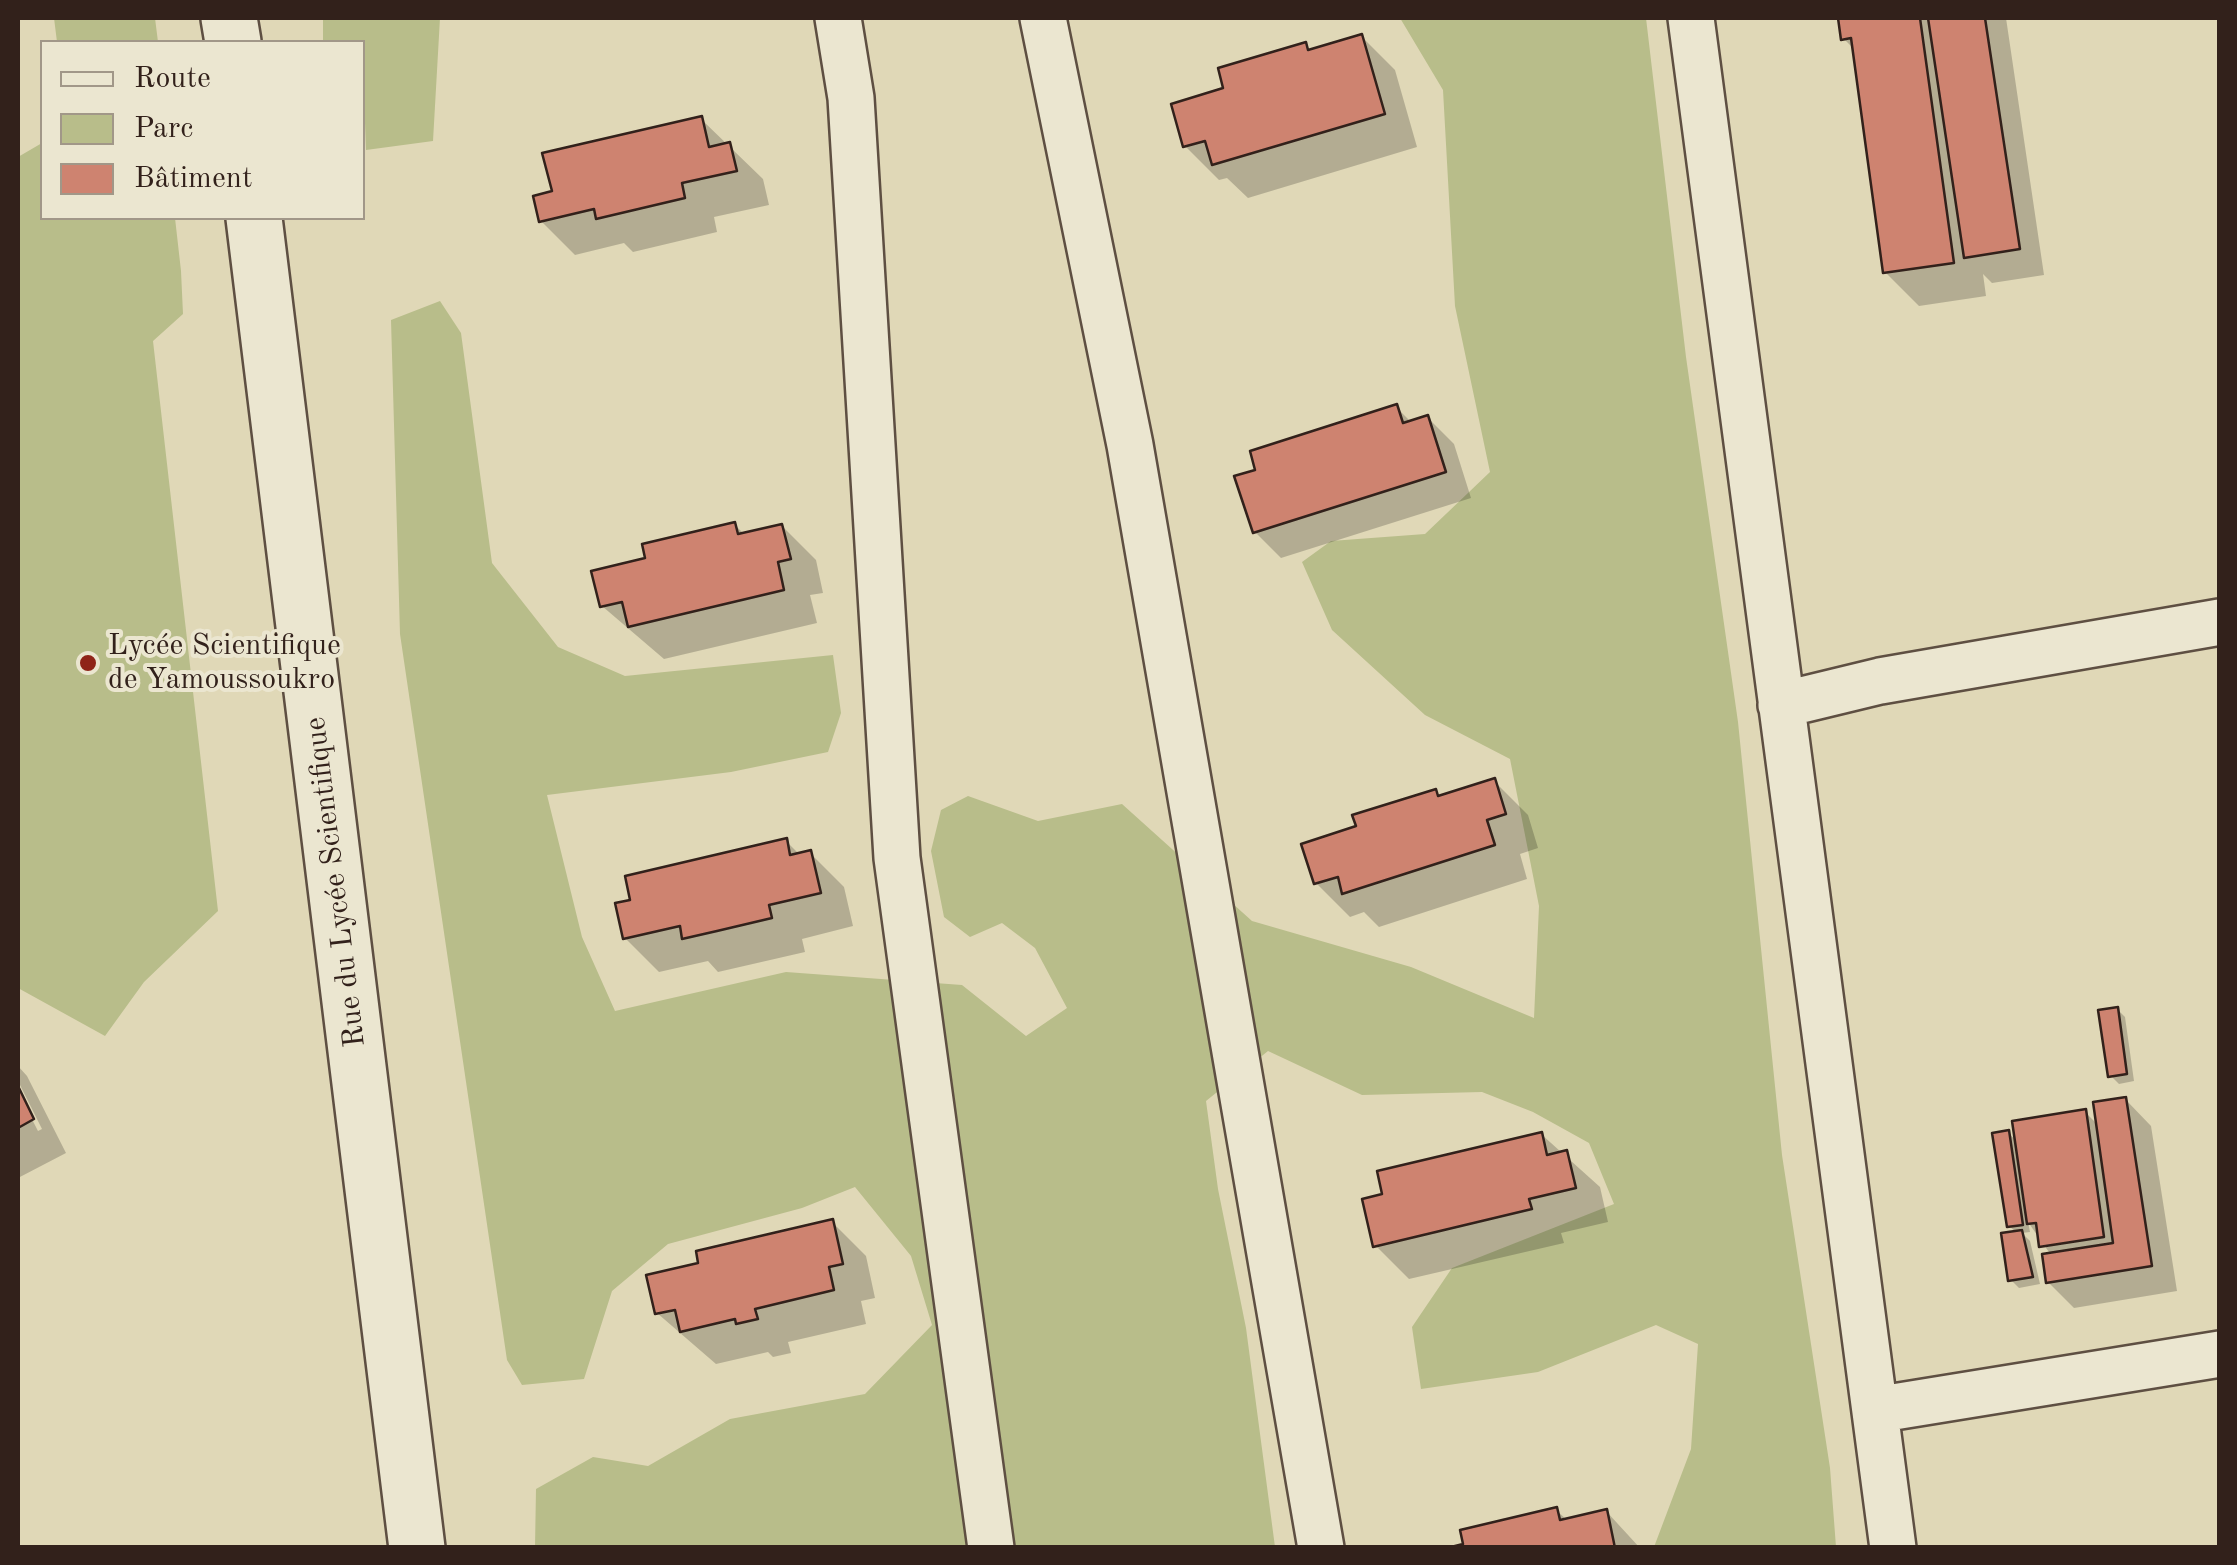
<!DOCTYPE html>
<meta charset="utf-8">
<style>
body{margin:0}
#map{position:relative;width:2237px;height:1565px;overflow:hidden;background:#e0d8b7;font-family:"Old Standard TT",serif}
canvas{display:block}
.frame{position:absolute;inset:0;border:20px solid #32211b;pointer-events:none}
.legend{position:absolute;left:40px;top:40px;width:325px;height:180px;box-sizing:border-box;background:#ebe6d0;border:2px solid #a19788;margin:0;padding:12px 18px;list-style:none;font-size:30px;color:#32211b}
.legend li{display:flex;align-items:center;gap:20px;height:50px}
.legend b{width:50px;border:2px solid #a19788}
</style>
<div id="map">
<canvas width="2237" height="1565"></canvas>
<div class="frame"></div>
<ul class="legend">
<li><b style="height:12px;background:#ebe6d0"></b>Route</li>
<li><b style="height:28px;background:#b8bd8a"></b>Parc</li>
<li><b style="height:28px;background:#ce8370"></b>Bâtiment</li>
</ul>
</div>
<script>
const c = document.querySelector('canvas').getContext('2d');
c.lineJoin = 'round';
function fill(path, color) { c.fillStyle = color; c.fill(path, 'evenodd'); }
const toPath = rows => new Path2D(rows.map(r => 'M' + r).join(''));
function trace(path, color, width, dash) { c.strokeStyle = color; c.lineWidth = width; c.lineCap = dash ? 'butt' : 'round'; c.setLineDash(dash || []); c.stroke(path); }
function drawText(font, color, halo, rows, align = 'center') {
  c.font = font + ' "Old Standard TT",serif'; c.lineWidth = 8; c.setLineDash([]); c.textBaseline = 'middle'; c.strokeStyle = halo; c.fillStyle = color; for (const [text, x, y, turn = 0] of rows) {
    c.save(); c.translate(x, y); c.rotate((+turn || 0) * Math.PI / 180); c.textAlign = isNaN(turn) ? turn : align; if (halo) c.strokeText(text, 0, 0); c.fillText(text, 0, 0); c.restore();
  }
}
fill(toPath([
 [54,18,155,18,158,42,57,42],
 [323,18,440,18,433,141,366,150,362,42,323,42],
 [1400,18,1646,18,1686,357,1738,722,1782,1155,1830,1468,1836,1547,1654,1547,1691,1449,1698,1344,1656,1325,1538,1372,1421,1389,1412,1327,1452,1268,1614,1204,1589,1143,1533,1112,1482,1092,1362,1095,1268,1051,1206,1101,1218,1189,1246,1328,1275,1547,535,1547,536,1489,593,1457,648,1466,730,1419,865,1394,932,1325,911,1256,855,1187,802,1208,668,1244,612,1291,584,1379,522,1385,507,1360,400,634,391,320,440,301,461,333,492,563,558,647,625,676,833,655,841,713,828,752,731,772,547,795,582,937,615,1011,786,972,962,985,1026,1036,1067,1008,1035,948,1002,923,970,937,944,917,931,851,941,810,968,796,1038,821,1122,804,1252,921,1411,967,1534,1018,1539,906,1510,759,1425,715,1332,630,1302,562,1331,541,1425,534,1490,472,1455,306,1443,90],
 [42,143,42,218,175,218,181,271,183,314,153,341,218,911,144,982,105,1036,18,988,18,157]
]), '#b8bd8a');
fill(toPath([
 [1841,18,2006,18,2044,275,1992,283,1983,274,1986,296,1919,306,1885,272,1855,50,1844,39],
 [1361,36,1395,70,1417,147,1248,198,1227,178,1219,180,1185,146,1305,45,1311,51],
 [701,119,763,179,769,205,714,217,717,232,633,252,624,243,575,255,541,221,555,193],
 [1396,407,1412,423,1428,418,1454,444,1471,498,1281,558,1255,532,1258,471],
 [734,524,745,535,782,526,816,560,823,593,810,595,817,623,664,659,602,606,648,560],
 [1494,781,1528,815,1538,848,1520,854,1527,879,1379,927,1364,912,1350,917,1316,883,1359,828,1436,792,1442,798],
 [786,841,800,855,810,853,844,887,853,926,802,939,805,952,718,972,708,961,659,972,625,938],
 [2117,1009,2125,1017,2134,1081,2119,1084,2111,1076],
 [18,1066,27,1076,66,1153,18,1178,18,1092,38,1131,42,1129,18,1081],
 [2126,1100,2151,1126,2177,1291,2074,1308,2048,1282,2051,1255,2028,1222,2030,1232,2022,1233,2030,1241,2040,1284,2019,1288,2011,1280,2017,1233,2009,1226,2008,1133,2017,1141,2085,1112,2099,1126],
 [1541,1134,1600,1187,1608,1222,1561,1233,1564,1243,1409,1279,1375,1245],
 [832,1222,866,1256,875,1298,861,1301,866,1324,788,1342,791,1353,773,1357,768,1352,716,1364,657,1313,701,1265],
 [1556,1510,1567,1520,1606,1511,1640,1548,1458,1548]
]), '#0003');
const building = toPath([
 [1838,18,1920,18,1954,263,1883,273,1851,38,1841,40,1838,18],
 [1928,18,1985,18,2020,249,1964,258,1928,18],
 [1362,34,1385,114,1212,165,1205,141,1183,147,1171,104,1223,88,1218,68,1306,42,1308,50,1362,34],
 [702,116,709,147,730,142,737,171,682,183,685,198,596,219,594,209,539,222,533,196,552,191,542,153,702,116],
 [1397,404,1403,423,1428,415,1446,472,1253,533,1234,476,1255,470,1250,451,1397,404],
 [735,522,738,534,782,524,791,559,778,562,784,590,628,627,622,602,600,607,591,571,645,558,642,544,735,522],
 [1495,778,1506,814,1487,820,1495,845,1342,894,1338,877,1314,884,1301,844,1356,826,1352,815,1436,789,1438,796,1495,778],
 [787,838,790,855,811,850,821,893,769,905,772,918,717,931,682,939,680,926,623,939,615,903,630,900,625,876,787,838],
 [2118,1007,2127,1074,2108,1077,2098,1010,2118,1007],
 [18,1086,34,1119,18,1128,18,1086],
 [2126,1097,2152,1266,2046,1283,2042,1254,2113,1243,2093,1102,2126,1097],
 [2086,1109,2104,1237,2039,1247,2036,1223,2027,1224,2012,1121,2086,1109],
 [2009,1130,2023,1225,2007,1227,1992,1133,2009,1130],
 [1542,1132,1547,1155,1567,1150,1576,1188,1529,1199,1532,1209,1373,1247,1362,1199,1382,1194,1377,1171,1542,1132],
 [833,1219,843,1264,829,1267,834,1290,755,1309,758,1319,736,1324,735,1319,680,1332,675,1310,655,1314,646,1275,698,1263,696,1251,833,1219],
 [2022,1230,2033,1277,2008,1281,2001,1233,2022,1230],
 [1557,1507,1560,1520,1607,1509,1615,1548,1447,1548,1463,1544,1460,1530,1557,1507]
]);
fill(building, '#ce8370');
trace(building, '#32211b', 2.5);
const minor = toPath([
 [838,18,851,98,897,858,991,1548],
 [1043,18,1130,445,1321,1548],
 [1691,18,1893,1548],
 [1781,705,1880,681,2220,622],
 [1875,1410,2220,1354]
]);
const tertiary = toPath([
 [229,18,233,42],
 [254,218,417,1548]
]);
trace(minor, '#5e4f42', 50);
trace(tertiary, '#5e4f42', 60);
trace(minor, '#ebe6d0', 45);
trace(tertiary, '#ebe6d0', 55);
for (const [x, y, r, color] of [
 [88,663,10,"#8f2418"]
]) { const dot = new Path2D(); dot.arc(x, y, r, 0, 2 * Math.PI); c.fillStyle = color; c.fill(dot); trace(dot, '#ebe6d0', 4); }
drawText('30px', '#32211b', '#ebe6d0', [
 ["Lycée Scientifique",108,646],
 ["de Yamoussoukro",108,680]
], 'left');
drawText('30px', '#32211b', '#ebe6d0', [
 ["Rue du Lycée Scientifique",336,882,-97]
]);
</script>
